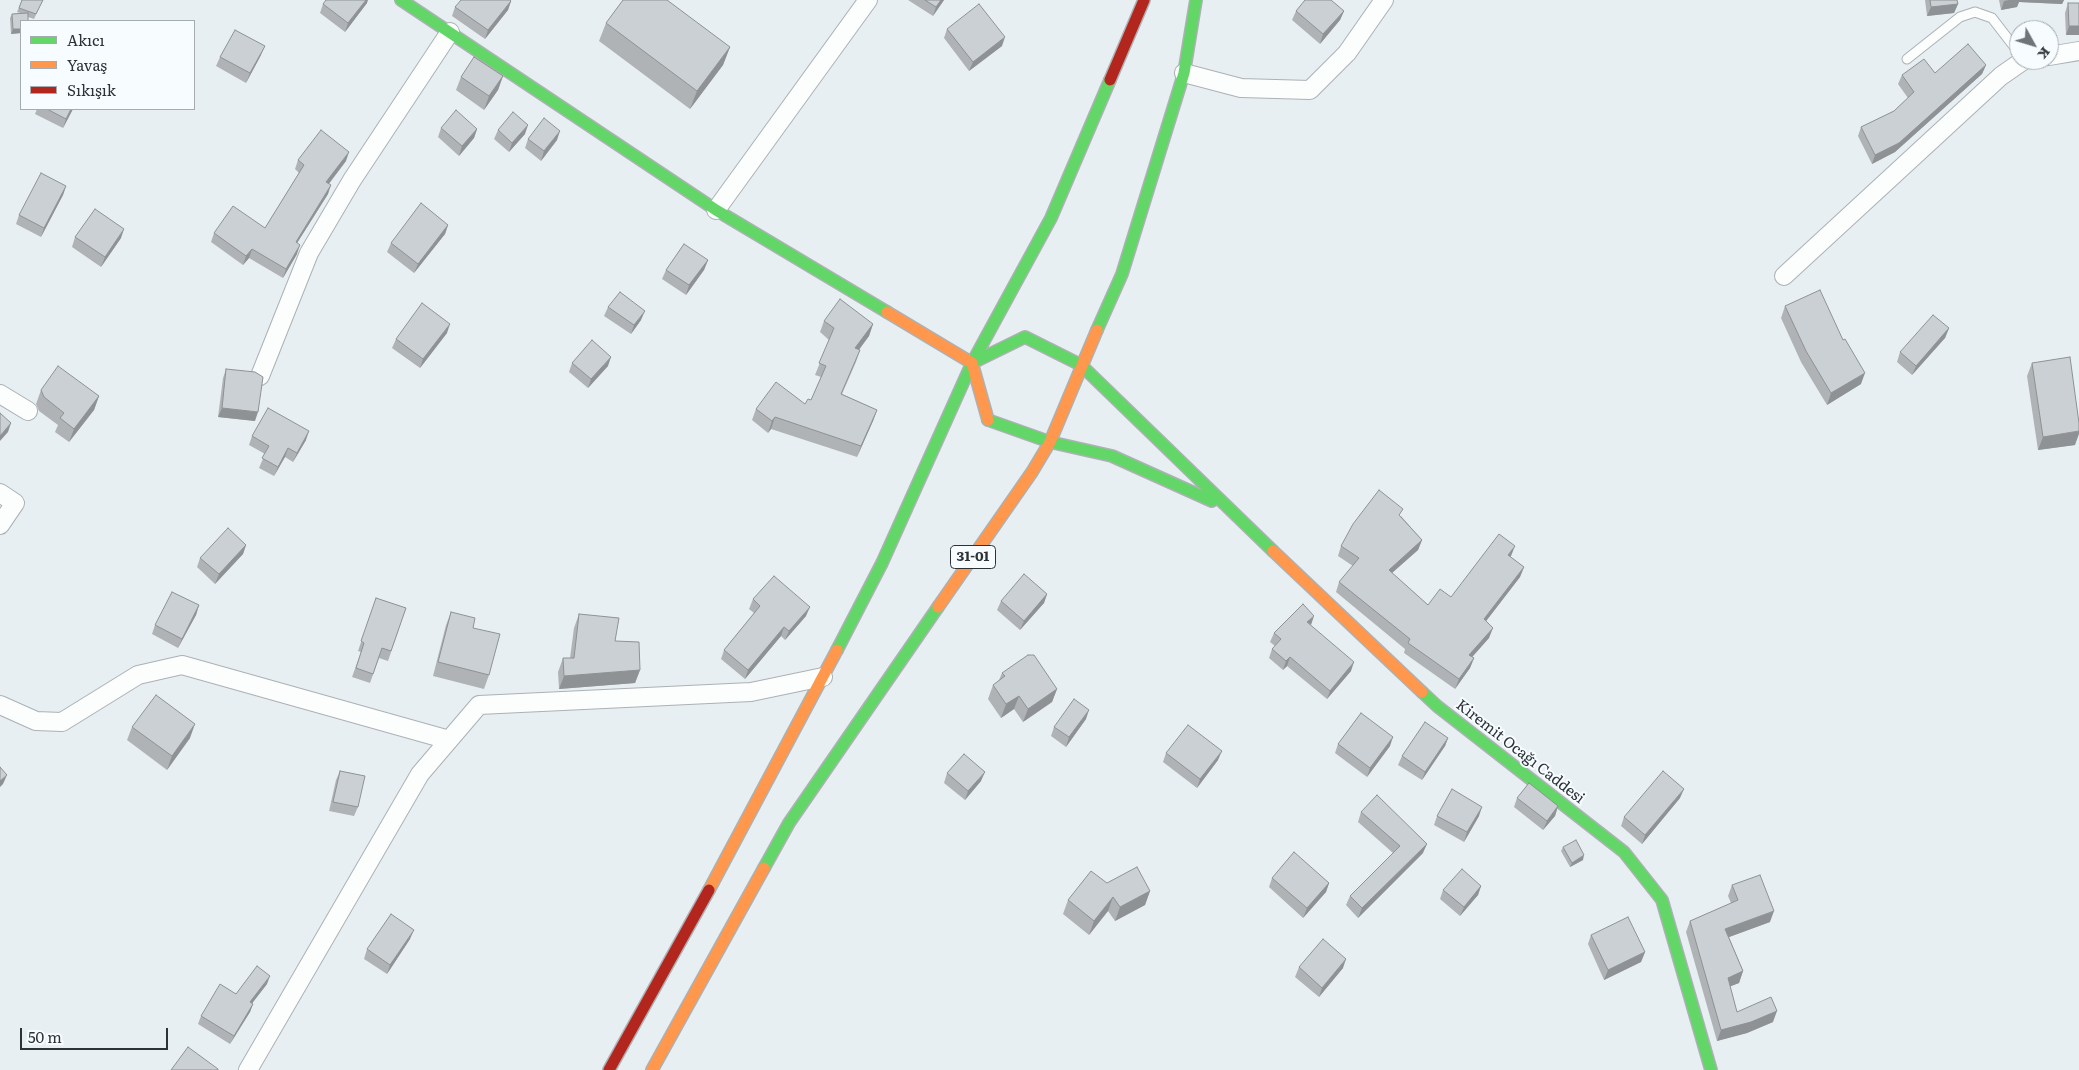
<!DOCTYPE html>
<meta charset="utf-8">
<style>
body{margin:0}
#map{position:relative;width:2079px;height:1070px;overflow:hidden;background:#e8eff3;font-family:Literata,serif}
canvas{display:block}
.legend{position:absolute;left:20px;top:20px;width:175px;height:90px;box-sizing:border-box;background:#f6fcff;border:1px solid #a6abae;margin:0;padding:6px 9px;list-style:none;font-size:15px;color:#2d3235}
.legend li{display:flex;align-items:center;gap:10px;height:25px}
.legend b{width:25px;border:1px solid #a6abae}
.north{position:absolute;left:2009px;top:20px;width:50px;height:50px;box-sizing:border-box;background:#f6fcff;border:1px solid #a6abae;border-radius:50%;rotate:129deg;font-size:14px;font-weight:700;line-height:20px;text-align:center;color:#2d3235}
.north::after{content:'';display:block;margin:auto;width:18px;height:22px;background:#6e7478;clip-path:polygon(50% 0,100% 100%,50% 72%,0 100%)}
.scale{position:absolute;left:20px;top:1028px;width:148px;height:22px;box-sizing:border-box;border:2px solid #2d3235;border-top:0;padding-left:6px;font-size:15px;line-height:18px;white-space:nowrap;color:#2d3235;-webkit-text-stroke:4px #f6fcff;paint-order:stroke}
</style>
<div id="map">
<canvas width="2079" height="1070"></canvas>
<ul class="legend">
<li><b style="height:6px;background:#63d668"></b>Akıcı</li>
<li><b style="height:6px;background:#ff974d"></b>Yavaş</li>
<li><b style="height:6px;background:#b3261e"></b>Sıkışık</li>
</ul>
<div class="north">K</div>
<div class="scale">50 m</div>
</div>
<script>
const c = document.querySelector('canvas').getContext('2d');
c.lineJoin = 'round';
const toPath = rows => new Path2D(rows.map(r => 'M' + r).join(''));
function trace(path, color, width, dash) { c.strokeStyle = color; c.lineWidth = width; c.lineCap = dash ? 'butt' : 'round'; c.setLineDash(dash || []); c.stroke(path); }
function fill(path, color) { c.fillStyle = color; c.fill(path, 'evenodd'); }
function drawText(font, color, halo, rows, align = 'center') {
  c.font = font + ' Literata,serif'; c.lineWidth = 4; c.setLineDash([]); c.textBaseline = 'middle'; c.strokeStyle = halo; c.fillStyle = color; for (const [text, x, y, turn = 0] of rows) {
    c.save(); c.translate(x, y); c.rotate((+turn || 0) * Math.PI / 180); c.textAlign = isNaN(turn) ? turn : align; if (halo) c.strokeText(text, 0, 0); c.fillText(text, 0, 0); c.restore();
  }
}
const lane = toPath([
 [1907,59,1960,17,1975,12,1992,18,2019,53]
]);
const street = toPath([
 [2049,56,2079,51],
 [1184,73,1241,88,1310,90,1347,53,1384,0],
 [716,210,868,0],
 [1784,276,2001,76,2024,60],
 [260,376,309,253,352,180,450,32],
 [0,394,28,411],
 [0,493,15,503,0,525],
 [0,705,36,721,62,722,138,675,182,665,449,740],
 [248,1070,420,774,479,705,751,692,823,677]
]);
const fast = toPath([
 [401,0,716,210,887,312],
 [1097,330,1122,274,1184,73,1196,0],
 [972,363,1025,337,1081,365,1273,551],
 [988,420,1050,442,1112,456,1212,501],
 [837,650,882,563,972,363,1051,218,1110,80],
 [1422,692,1437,706,1624,852,1662,900,1711,1070],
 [764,868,789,823,938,607]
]);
const slow = toPath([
 [887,312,972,363,988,420],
 [1273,551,1422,692],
 [938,607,1032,472,1050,442,1097,330],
 [709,890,837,650],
 [652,1070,764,868]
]);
const jam = toPath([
 [1110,80,1144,0],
 [609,1070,709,890]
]);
trace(lane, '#acb1b4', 11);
trace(street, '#acb1b4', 20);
trace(fast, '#acb1b4', 14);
trace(slow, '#acb1b4', 14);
trace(jam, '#acb1b4', 14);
trace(lane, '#fcfdfd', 9);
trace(street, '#fcfdfd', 18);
trace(fast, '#63d668', 11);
trace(slow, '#ff974d', 11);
trace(jam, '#b3261e', 11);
fill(toPath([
 [22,0,43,0,34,19,28,17,21,21,21,33,11,34,10,18,12,14,20,13,17,12],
 [908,0,944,0,933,16],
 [1925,0,1957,0,1958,4,1954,13,1927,16],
 [1999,0,2064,0,2062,4,2019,2,2017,7,2001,10],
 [511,1,508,10,485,39,452,16,455,7],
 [367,3,345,32,320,13,323,4],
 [2068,3,2079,3,2079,35,2066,35,2065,13],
 [1296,11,1344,11,1340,20,1320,44,1292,20],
 [606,23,730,47,723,65,690,109,599,41],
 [947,29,1002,46,969,71,944,38],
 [261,55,246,83,216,66,220,57],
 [1986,65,1982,74,1895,152,1872,164,1858,136,1861,127,1894,111,1908,98,1898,84,1902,75,1935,73],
 [503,76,498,90,484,110,456,90,461,77],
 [37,109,73,109,63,128,35,114],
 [441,128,477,129,474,138,459,156,438,137],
 [498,130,525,134,509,152,494,139],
 [528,139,557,140,541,161,525,148],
 [298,160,346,161,329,184,328,194,297,243,297,254,283,278,249,258,243,265,211,242,214,233,265,228,299,173,295,169],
 [66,186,63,195,41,237,16,224,19,215],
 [448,225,445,234,414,273,387,252,391,243],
 [75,237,121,238,101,267,72,247],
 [708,260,704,270,686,295,662,279,666,270],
 [1785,306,1861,384,1827,405,1801,362,1781,318],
 [608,307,641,320,631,334,604,316],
 [824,321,873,324,869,336,859,350,860,350,856,362,842,394,877,410,873,421,857,457,771,429,768,433,752,420,756,409,805,404,811,400,821,377,815,375,829,340,820,332],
 [1949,328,1945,338,1912,375,1897,362,1900,352],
 [447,333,420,368,392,348,396,339],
 [572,363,608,366,588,388,569,372],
 [2032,363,2075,445,2038,450,2027,376],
 [226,369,255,421,218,417,223,378],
 [41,390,99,396,94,410,69,442,55,432,58,425,39,411,36,404],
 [252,436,306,440,293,462,285,457,274,476,259,468,265,454,249,445],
 [1401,516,1422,540,1418,550,1392,573,1428,605,1451,597,1511,557,1524,567,1520,577,1486,621,1489,638,1472,657,1474,658,1470,668,1455,689,1404,653,1405,649,1336,592,1339,582,1353,566,1338,556,1341,546],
 [246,545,243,554,215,584,197,567,200,558],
 [1047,594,1044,603,1020,630,997,610,1001,601],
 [376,598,406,608,388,661,379,658,370,683,352,677,361,652,358,651],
 [753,599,806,616,785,640,781,636,745,679,721,659,724,650,754,613,749,609],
 [199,605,196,615,178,648,152,634,155,625],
 [451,612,473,628,489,675,484,689,433,676,446,625],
 [579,614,615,641,640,670,635,683,559,689,558,672,563,658,570,658,574,628],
 [1310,625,1351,671,1327,699,1287,666,1283,670,1269,658,1272,649,1275,646,1270,642,1274,633],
 [1002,673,1057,689,1052,702,1023,722,1014,709,1001,718,988,699,993,685,999,680],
 [1086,719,1066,747,1051,736,1054,727],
 [132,727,190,738,167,770,127,740],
 [1448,738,1445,746,1422,780,1398,765,1402,756],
 [1338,744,1390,746,1367,777,1335,753],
 [1166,753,1218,760,1197,788,1163,762],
 [340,771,358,807,354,816,329,811,336,780],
 [947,773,981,781,965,800,944,783],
 [1517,798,1558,806,1555,816,1543,830,1514,807],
 [1680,798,1642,844,1621,826,1624,817],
 [1361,812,1423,853,1358,918,1346,905,1350,896,1393,853,1358,822],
 [1437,816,1479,816,1464,842,1434,825],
 [1563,847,1583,860,1570,867,1561,851],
 [1272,878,1329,883,1326,892,1303,918,1269,887],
 [1107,883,1150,891,1145,905,1115,921,1108,911,1089,935,1063,914,1068,900],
 [1732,885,1770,922,1729,937,1743,971,1739,983,1730,986,1737,1012,1773,1022,1747,1033,1717,1041,1686,932,1690,921,1731,903,1728,896],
 [1481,886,1478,895,1460,916,1440,899,1443,890],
 [1591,935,1645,952,1641,962,1604,980,1588,944],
 [410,939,387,974,364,959,367,949],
 [1299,967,1343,968,1319,997,1295,977],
 [267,984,252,1003,253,1004,250,1012,230,1044,198,1024,201,1016,236,994]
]), '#afb3b6');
fill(toPath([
 [366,0,368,0,367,3,345,32,348,23],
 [941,0,944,0,933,16,936,7],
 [2009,0,2064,0,2062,4,2019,2,2017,7,2001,10,2004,1],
 [511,1,508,10,485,39,488,30],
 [1958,4,1954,13,1927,16,1931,7],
 [1344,11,1340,20,1320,44,1323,34],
 [2069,26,2079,26,2079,35,2066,35],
 [13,29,21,29,21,33,11,34],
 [1005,37,1002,46,969,71,973,62],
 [265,46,261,55,246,83,250,73],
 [730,47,723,65,690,109,697,91],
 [1986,65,1982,74,1895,152,1872,164,1875,155],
 [503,76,498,90,484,110,489,96],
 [71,109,73,109,63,128,66,119],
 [528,125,525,134,509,152,512,143],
 [477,129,474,138,459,156,462,146],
 [560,131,557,140,541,161,544,151],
 [349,152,346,161,323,191,326,182],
 [331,185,328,194,292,251,296,242],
 [66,186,63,195,41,237,44,228],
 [448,225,445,234,414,273,418,264],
 [124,229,121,238,101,267,105,257],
 [300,245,297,254,283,278,286,269],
 [252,249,249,258,243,265,246,256],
 [708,260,704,270,686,295,689,285],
 [645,311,641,320,631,334,634,325],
 [450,324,447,333,420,368,423,359],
 [873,324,869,336,851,360,855,348],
 [1949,328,1945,338,1912,375,1916,366],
 [611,357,608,366,588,388,591,379],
 [1865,373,1861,384,1827,405,1831,393],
 [99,396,94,410,69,442,74,429],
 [222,408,258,412,255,421,218,417],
 [877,410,873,421,857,457,861,446],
 [775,417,771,429,768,433,772,421],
 [11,423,8,432,0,441,0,436],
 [309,431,306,440,293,462,297,453],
 [2079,431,2079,434,2075,445,2038,450,2043,437],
 [288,448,285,457,274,476,278,467],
 [1422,540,1418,550,1385,579,1389,570],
 [246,545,243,554,215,584,219,574],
 [1515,546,1511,556,1505,565,1508,555],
 [1524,567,1520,577,1480,629,1484,619],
 [1047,594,1044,603,1020,630,1024,621],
 [199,605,196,615,178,648,182,639],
 [810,607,806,616,785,640,789,631],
 [1314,616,1311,625,1307,622],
 [784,627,781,636,745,679,748,670],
 [1493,628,1489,638,1465,665,1469,655],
 [1290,657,1287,666,1283,670,1286,661],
 [1474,658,1470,668,1455,689,1459,679],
 [1354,662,1351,671,1327,699,1330,691],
 [640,670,635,683,559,689,564,676],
 [1057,689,1052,702,1023,722,1028,709],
 [1019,696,1014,709,1001,718,1006,704],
 [1089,710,1086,719,1066,747,1069,737],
 [195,724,190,738,167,770,172,756],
 [1393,737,1390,746,1367,777,1370,768],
 [1448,738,1445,746,1422,780,1425,772],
 [1222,751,1218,760,1197,788,1200,779],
 [985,772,981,781,965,800,968,791],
 [7,775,3,784,0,787,0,781],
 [1684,789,1680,798,1642,844,1645,835],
 [1558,806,1555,816,1543,830,1547,821],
 [1482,807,1479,816,1464,842,1467,832],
 [1427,844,1423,853,1358,918,1362,908],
 [1584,855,1583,860,1570,867,1572,863],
 [1329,883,1326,892,1303,918,1307,908],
 [1481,886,1478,895,1460,916,1464,907],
 [1150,891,1145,905,1115,921,1120,907],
 [1113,897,1108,911,1089,935,1094,921],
 [1774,911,1770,922,1721,940,1725,929],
 [414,930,410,939,387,974,390,965],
 [1645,952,1641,962,1604,980,1608,970],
 [1346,959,1343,968,1319,997,1322,988],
 [1743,971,1739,983,1724,989,1728,978],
 [270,976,267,984,247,1010,250,1002],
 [253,1004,250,1012,230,1044,234,1036],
 [1777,1011,1773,1022,1747,1033,1717,1041,1721,1030]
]), '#8e9294');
const building = toPath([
 [22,0,43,0,36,14,19,8,22,0],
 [326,0,366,0,348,23,323,4,326,0],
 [461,0,510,0,511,1,488,30,455,7,461,0],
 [623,0,667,0,730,47,697,91,606,23,623,0],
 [925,0,941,0,936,7,925,0],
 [1305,0,1331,0,1344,11,1323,34,1296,11,1305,0],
 [1930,0,1957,0,1958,4,1931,7,1930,0],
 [2068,3,2079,3,2079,26,2069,26,2068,3],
 [979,4,1005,37,973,62,947,29,979,4],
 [28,13,28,21,21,21,21,29,13,29,12,14,28,13],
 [235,30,265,46,250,73,220,57,235,30],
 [1968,44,1986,65,1899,143,1875,155,1861,127,1894,111,1914,92,1902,75,1924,59,1935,73,1968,44],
 [474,57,503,76,489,96,461,77,474,57],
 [47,109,71,109,66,119,47,109],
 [456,110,477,129,462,146,441,128,456,110],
 [513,112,528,125,512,143,498,130,513,112],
 [544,118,560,131,544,151,528,139,544,118],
 [321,130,349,152,326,182,331,185,296,242,300,245,286,269,252,249,246,256,214,233,233,206,265,228,304,165,298,160,321,130],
 [41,173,66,186,44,228,19,215,41,173],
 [421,203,448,225,418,264,391,243,421,203],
 [95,209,124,229,105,257,75,237,95,209],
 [684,244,708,260,689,285,666,270,684,244],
 [1820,290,1843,340,1845,339,1865,373,1831,393,1806,351,1785,306,1820,290],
 [620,292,645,311,634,325,608,307,620,292],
 [840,299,873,324,855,348,860,350,841,394,877,410,861,446,775,417,772,421,756,409,776,382,805,404,808,399,811,400,826,366,819,363,834,328,824,321,840,299],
 [422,303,450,324,423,359,396,339,422,303],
 [1933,315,1949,328,1916,366,1900,352,1933,315],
 [592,340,611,357,591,379,572,363,592,340],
 [2070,357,2079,423,2079,431,2043,437,2032,363,2070,357],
 [58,366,99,396,74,429,60,418,64,413,44,397,41,390,58,366],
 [226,369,255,372,263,377,258,412,222,408,226,369],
 [268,408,309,431,297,453,288,448,278,467,262,458,269,446,252,436,268,408],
 [0,413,11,423,0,436,0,413],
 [1379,490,1403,509,1399,515,1422,540,1389,570,1428,605,1440,589,1451,597,1499,534,1515,546,1508,555,1524,567,1484,619,1493,628,1469,655,1474,658,1459,679,1408,643,1410,639,1339,582,1359,558,1341,546,1353,524,1379,490],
 [228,528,246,545,219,574,200,558,228,528],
 [1024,574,1047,594,1024,621,1001,601,1024,574],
 [774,576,810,607,789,631,784,627,748,670,724,650,760,606,753,599,774,576],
 [172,592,199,605,182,639,155,625,172,592],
 [376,598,406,608,391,651,382,648,373,674,356,668,364,643,361,641,376,598],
 [1303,604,1314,616,1307,622,1354,662,1330,691,1290,657,1286,661,1272,649,1281,639,1274,633,1303,604],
 [451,612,475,618,473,628,500,634,489,675,438,662,451,612],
 [579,614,619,618,615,641,639,642,640,670,564,676,563,658,574,658,579,614],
 [1028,655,1034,655,1057,689,1028,709,1019,696,1006,704,993,685,1005,676,1002,673,1028,655],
 [156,695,195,724,172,756,132,727,156,695],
 [1074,699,1089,710,1069,737,1054,727,1074,699],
 [1361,713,1393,737,1370,768,1338,744,1361,713],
 [1425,722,1448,738,1425,772,1402,756,1425,722],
 [1188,725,1222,751,1200,779,1166,753,1188,725],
 [964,754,985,772,968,791,947,773,964,754],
 [0,767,7,775,0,781,0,767],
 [340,771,365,776,358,807,333,802,340,771],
 [1663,771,1684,789,1645,835,1624,817,1663,771],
 [1529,783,1558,806,1547,821,1517,798,1529,783],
 [1452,789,1482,807,1467,832,1437,816,1452,789],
 [1377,795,1427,844,1362,908,1350,896,1400,846,1361,812,1377,795],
 [1576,840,1584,855,1572,863,1563,847,1576,840],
 [1294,852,1329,883,1307,908,1272,878,1294,852],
 [1137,867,1150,891,1120,907,1113,897,1094,921,1068,900,1091,871,1107,883,1137,867],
 [1462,869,1481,886,1464,907,1443,890,1462,869],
 [1760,875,1774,911,1725,929,1743,971,1728,978,1737,1012,1771,997,1777,1011,1751,1022,1721,1030,1690,921,1738,900,1732,885,1760,875],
 [391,914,414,930,390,965,367,949,391,914],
 [1628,917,1645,952,1608,970,1591,935,1628,917],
 [1323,939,1346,959,1322,988,1299,967,1323,939],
 [257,966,270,976,250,1002,253,1004,234,1036,201,1016,220,984,236,994,257,966],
 [188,1047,218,1069,218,1070,171,1070,188,1047]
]);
fill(building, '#cbd0d4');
trace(building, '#8e9294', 1);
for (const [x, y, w] of [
 [973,557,45]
]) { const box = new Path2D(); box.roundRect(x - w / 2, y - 11.5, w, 23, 4); c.fillStyle = '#f6fcff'; c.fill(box); trace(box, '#2d3235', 1); }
drawText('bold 14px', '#2d3235', null, [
 ["31-01",973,557]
]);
drawText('15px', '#2d3235', '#f6fcff', [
 ["Kiremit Ocağı Caddesi",1520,752,38]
]);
</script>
